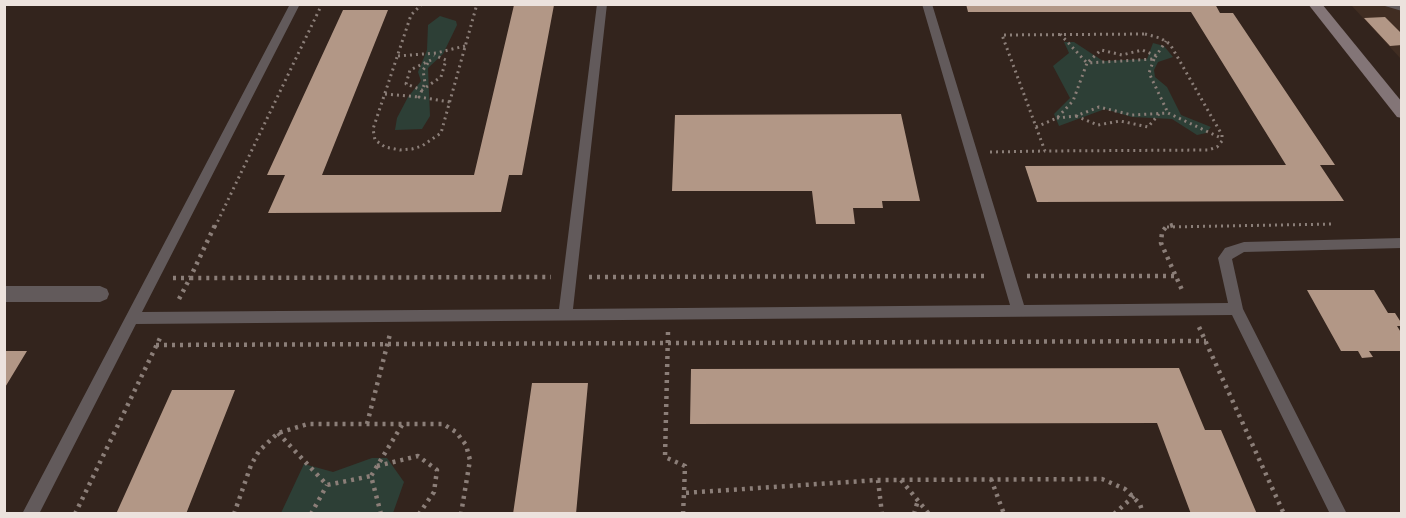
<!DOCTYPE html>
<style>
body{margin:0}
#map{position:relative;width:1406px;height:518px;overflow:hidden;background:#33241d;font-family:"Golos Text",sans-serif}
canvas{display:block}
.frame{position:absolute;inset:0;border:6px solid #ece2dd;pointer-events:none}
</style>
<div id="map">
<canvas width="1406" height="518"></canvas>
<div class="frame"></div>
</div>
<script>
const c = document.querySelector('canvas').getContext('2d');
c.lineJoin = 'round';
function fill(path, color) { c.fillStyle = color; c.fill(path, 'evenodd'); }
const toPath = rows => new Path2D(rows.map(r => 'M' + r).join(''));
function trace(path, color, width, dash) { c.strokeStyle = color; c.lineWidth = width; c.lineCap = dash ? 'butt' : 'round'; c.setLineDash(dash || []); c.stroke(path); }
fill(toPath([
 [1351,5,1401,5,1401,59]
]), '#402d22');
fill(toPath([
 [440,16,456,21,457,25,443,54,428,68,430,116,422,129,395,130,397,118,408,97,421,81,418,72,427,50,428,25],
 [1064,42,1074,42,1103,61,1147,59,1153,43,1164,46,1173,57,1158,62,1154,70,1155,77,1167,87,1181,115,1211,127,1206,133,1197,135,1172,119,1132,117,1105,109,1059,126,1054,114,1070,98,1053,66,1069,53],
 [372,458,387,458,404,482,393,513,281,513,304,464,333,472]
]), '#2d3f36');
fill(toPath([
 [966,4,1215,4,1220,13,1233,13,1335,165,1320,165,1344,201,1037,202,1025,166,1286,165,1191,12,968,12],
 [514,5,554,5,522,175,509,175,501,212,268,213,285,175,267,175,343,10,388,10,322,175,474,175],
 [1385,17,1402,34,1402,45,1390,46,1364,18],
 [901,114,920,201,882,201,883,208,853,208,855,224,816,224,812,191,672,191,675,115],
 [1307,290,1374,290,1388,313,1395,313,1402,324,1402,326,1397,326,1402,334,1402,351,1369,351,1373,357,1362,358,1358,351,1341,351],
 [4,351,27,351,4,389],
 [1179,368,1205,430,1221,430,1257,514,1191,514,1157,423,690,424,691,369],
 [532,383,588,383,576,514,513,514],
 [172,390,235,390,186,514,116,514]
]), '#b29786');
trace(toPath([
 [422,4,411,15,373,129,375,140,385,147,400,150,412,149,422,146,441,133,477,4],
 [1060,34,1087,63,1101,50,1122,55,1142,50,1157,56],
 [1145,34,1160,38,1170,44,1222,135,1222,141,1217,147,1208,150,1045,151,1002,35,1145,34],
 [398,56,436,53,465,46],
 [1154,59,1149,73,1168,113],
 [431,60,410,70,406,84,422,90,441,77,446,60,434,55],
 [428,63,423,70,425,83,419,97,450,102],
 [385,94,419,97],
 [1076,116,1098,125,1120,121,1148,127,1159,114],
 [1057,118,1076,116,1099,107,1132,115,1168,113,1221,138],
 [1036,127,1057,118,1073,101,1087,63,1154,59,1166,41],
 [990,152,1045,151],
 [215,227,322,4],
 [1167,227,1335,224]
]), '#8b7e78', 3, [2, 4]);
trace(toPath([
 [1173,225,1166,227,1162,232,1161,243,1182,290],
 [1027,276,1176,276],
 [589,277,989,276],
 [173,278,190,278,215,225],
 [179,299,190,278,551,277],
 [1199,327,1284,514],
 [668,332,665,457,685,466,684,493,878,480,1102,479,1125,489,1140,504,1143,514],
 [156,345,1206,341],
 [367,424,390,334],
 [278,433,327,485,371,476],
 [377,466,418,456,437,470,434,492,419,514],
 [991,479,1004,514],
 [878,480,882,514],
 [901,480,929,514],
 [75,514,161,336],
 [234,514,251,465,259,451,278,433,308,424,443,424,456,432,466,445,470,460,461,514],
 [311,514,327,485],
 [381,514,371,476,402,425],
 [683,514,684,493],
 [914,514,918,500],
 [1114,514,1134,496]
]), '#8b7e78', 4.5, [3, 5]);
fill(toPath([
 [290,4,300,4,142,312,559,309,597,4,607,4,573,309,1010,305,922,4,932,4,1024,305,1228,303,1218,258,1225,248,1244,242,1402,238,1402,248,1244,252,1232,259,1243,309,1347,514,1330,514,1232,315,136,324,39,514,22,514,290,4],
 [1384,4,1402,5,1402,11,1385,6,1384,4]
]), '#625a5b');
fill(toPath([
 [4,286,100,286,107,289,109,294,107,299,100,302,4,302,4,286]
]), '#625a5b');
fill(toPath([
 [1308,4,1322,4,1402,102,1402,118,1397,117,1308,4]
]), '#837577');
</script>
